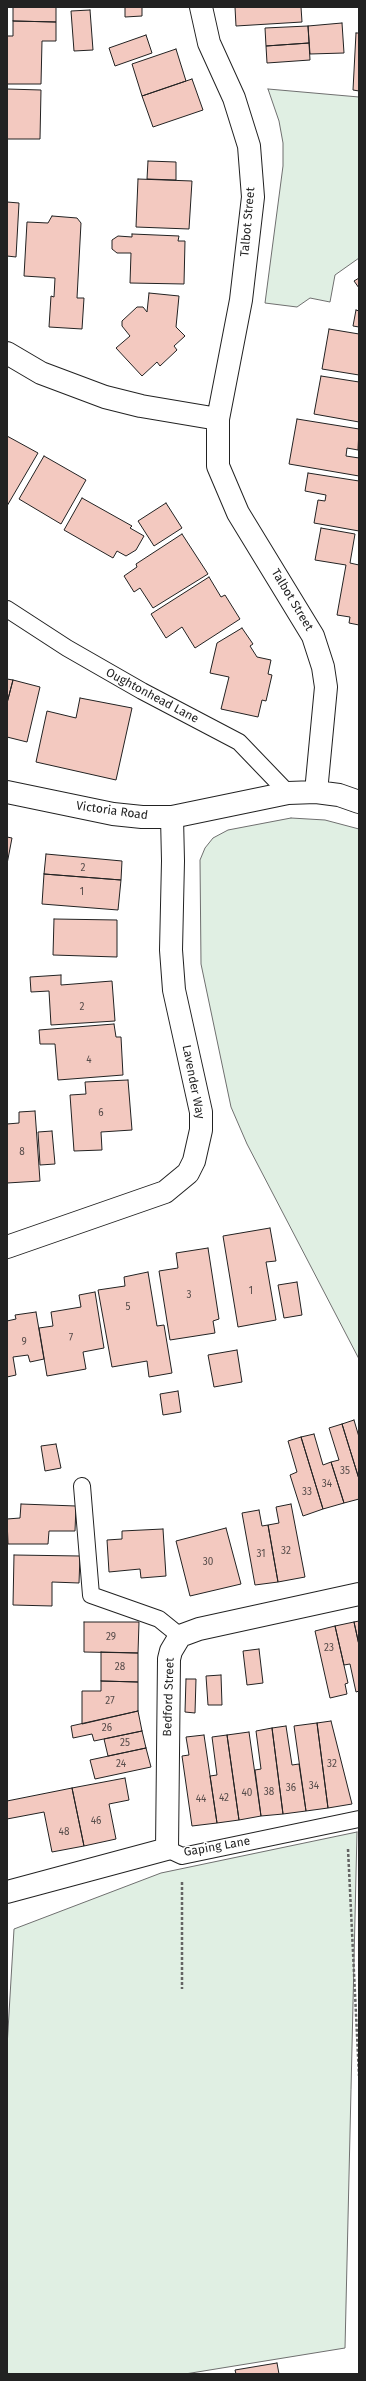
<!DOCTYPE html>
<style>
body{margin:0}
#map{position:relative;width:366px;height:2381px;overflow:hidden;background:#fff;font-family:"Fira Sans",sans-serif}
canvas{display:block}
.frame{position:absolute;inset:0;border:8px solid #222;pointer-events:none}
</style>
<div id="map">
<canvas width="366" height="2381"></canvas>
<div class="frame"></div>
</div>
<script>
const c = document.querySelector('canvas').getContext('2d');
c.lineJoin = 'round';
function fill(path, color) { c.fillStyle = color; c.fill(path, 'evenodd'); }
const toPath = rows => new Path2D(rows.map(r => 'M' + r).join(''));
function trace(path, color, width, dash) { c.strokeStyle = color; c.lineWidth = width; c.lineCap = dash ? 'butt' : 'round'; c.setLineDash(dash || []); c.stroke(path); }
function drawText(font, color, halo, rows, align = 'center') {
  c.font = font + ' "Fira Sans",sans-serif'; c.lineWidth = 3; c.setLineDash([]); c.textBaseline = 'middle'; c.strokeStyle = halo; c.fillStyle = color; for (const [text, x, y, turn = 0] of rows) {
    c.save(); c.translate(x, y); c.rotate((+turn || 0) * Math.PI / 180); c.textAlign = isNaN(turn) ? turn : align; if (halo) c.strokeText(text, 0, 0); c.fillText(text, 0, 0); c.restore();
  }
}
const green = toPath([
 [268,89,359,97,359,258,335,275,330,302,310,298,297,307,265,303,283,166,283,143,279,121,268,89],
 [291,818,325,820,359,829,359,1359,247,1144,231,1107,201,964,200,860,205,848,213,838,228,830,291,818],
 [357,1832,345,2348,185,2374,7,2374,7,2047,14,1929,161,1873,357,1832]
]);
fill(green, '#e0efe3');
trace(green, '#6f6f6f', 1);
const building = toPath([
 [13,7,56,7,56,22,13,21,13,7],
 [125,7,142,7,142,16,125,17,125,7],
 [235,7,301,7,302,22,236,26,235,7],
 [90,10,93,50,74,51,71,11,90,10],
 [13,21,56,22,56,41,42,41,41,84,7,84,7,36,13,36,13,21],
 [342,23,344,53,310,54,308,26,342,23],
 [308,26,309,43,266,46,265,28,308,26],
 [356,33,359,33,359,91,353,90,356,33],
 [146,35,152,53,115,66,109,48,146,35],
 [309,43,310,60,267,63,266,46,309,43],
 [176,49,186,81,142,96,132,64,176,49],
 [192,79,203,110,153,127,142,96,192,79],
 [7,89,41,90,40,139,7,139,7,89],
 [148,161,176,162,176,180,147,179,148,161],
 [138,179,192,181,189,229,136,227,138,179],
 [7,202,19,203,16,257,7,256,7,202],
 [52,216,77,218,81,223,77,298,84,298,82,329,49,327,51,296,54,297,55,278,24,276,27,222,48,223,52,216],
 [132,234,179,236,178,241,185,241,184,284,130,283,131,253,117,253,112,249,112,240,118,236,132,237,132,234],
 [359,278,359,288,354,281,359,278],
 [149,293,179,296,176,327,185,336,174,346,177,350,160,366,157,362,142,376,116,348,130,336,122,326,122,321,137,307,143,307,147,312,149,293],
 [356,310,359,311,359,327,353,326,356,310],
 [329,329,359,334,359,375,322,369,329,329],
 [321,376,359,382,359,422,314,414,321,376],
 [297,419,359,429,358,450,347,448,346,456,359,458,359,476,289,464,297,419],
 [7,436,38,453,7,506,7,436],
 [44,456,86,480,61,524,19,499,44,456],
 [308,473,359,481,359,531,314,523,318,500,325,501,326,495,305,491,308,473],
 [82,498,132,526,130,528,144,536,136,550,126,556,117,551,113,558,64,530,82,498],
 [166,503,182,528,154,546,138,521,166,503],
 [321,528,355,534,350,563,359,565,359,625,349,623,350,617,337,615,346,565,315,560,321,528],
 [182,534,208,574,153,608,140,588,134,592,124,576,137,567,136,564,182,534],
 [209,577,221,597,225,595,240,619,195,648,182,627,166,638,151,614,209,577],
 [242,628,253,644,250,646,257,657,271,660,268,674,272,675,266,701,262,700,258,717,221,709,229,677,210,673,217,643,242,628],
 [7,679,13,680,7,703,7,679],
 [13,680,40,687,27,742,7,737,7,703,13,680],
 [80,698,132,708,116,780,36,762,47,711,76,718,80,698],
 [7,837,12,838,7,864,7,837],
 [46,854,122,861,121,880,44,874,46,854],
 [44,874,121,880,118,910,42,904,44,874],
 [54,919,117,920,117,957,53,955,54,919],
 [61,975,61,985,112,981,115,1021,51,1025,49,991,31,992,30,977,61,975],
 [114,1024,116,1037,121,1037,123,1075,58,1080,55,1044,40,1044,39,1030,114,1024],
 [128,1080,132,1130,101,1132,102,1150,74,1151,70,1095,86,1094,85,1082,128,1080],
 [35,1111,40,1181,7,1183,7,1124,19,1123,19,1112,35,1111],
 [52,1131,55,1164,40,1165,38,1132,52,1131],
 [270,1228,276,1261,266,1262,276,1320,238,1327,223,1236,270,1228],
 [208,1248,219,1319,213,1321,215,1333,170,1340,159,1271,178,1268,176,1253,208,1248],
 [148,1272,157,1326,164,1325,172,1373,149,1377,147,1361,112,1367,98,1290,125,1286,124,1277,148,1272],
 [297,1282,302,1315,284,1318,278,1285,297,1282],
 [95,1292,104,1348,83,1352,86,1369,47,1376,39,1328,53,1326,51,1312,81,1307,79,1295,95,1292],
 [36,1312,44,1359,30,1362,28,1355,13,1357,16,1375,7,1377,7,1321,16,1319,15,1315,36,1312],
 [237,1350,242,1382,214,1387,208,1355,237,1350],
 [178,1391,181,1412,163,1415,160,1394,178,1391],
 [354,1420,359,1437,359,1479,342,1424,354,1420],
 [342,1424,359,1479,359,1499,344,1503,331,1462,339,1460,329,1428,342,1424],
 [314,1434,323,1465,331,1462,344,1503,323,1509,301,1437,314,1434],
 [301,1437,323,1509,303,1516,290,1475,297,1472,288,1441,301,1437],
 [56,1444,61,1468,45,1471,41,1446,56,1444],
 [21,1504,76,1506,75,1531,49,1531,48,1544,8,1544,7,1519,20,1518,21,1504],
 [291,1504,305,1577,278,1582,268,1525,279,1523,276,1507,291,1504],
 [259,1510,262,1526,268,1525,278,1582,255,1585,242,1513,259,1510],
 [226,1528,241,1584,190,1596,176,1541,226,1528],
 [163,1529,166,1576,141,1578,140,1569,109,1572,107,1540,122,1539,122,1531,163,1529],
 [14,1555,80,1556,79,1583,52,1582,52,1606,13,1605,14,1555],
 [359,1621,359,1645,354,1622,359,1621],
 [84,1622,139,1622,138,1653,84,1652,84,1622],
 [354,1622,359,1645,359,1691,356,1692,350,1664,344,1665,335,1626,354,1622],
 [335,1626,348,1683,345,1684,347,1694,330,1698,315,1631,335,1626],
 [259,1649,263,1683,247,1685,243,1651,259,1649],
 [101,1652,138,1653,138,1682,101,1681,101,1652],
 [221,1675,222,1705,208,1705,206,1676,221,1675],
 [186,1679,196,1679,195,1713,185,1712,186,1679],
 [101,1681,138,1682,138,1711,82,1724,82,1691,101,1691,101,1681],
 [138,1711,142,1731,94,1741,92,1734,73,1738,71,1726,138,1711],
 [331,1721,352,1804,328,1808,317,1723,331,1721],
 [317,1723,328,1808,306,1811,294,1726,317,1723],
 [286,1726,292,1765,299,1764,306,1811,283,1814,272,1728,286,1726],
 [272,1728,283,1814,261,1816,255,1770,261,1769,256,1731,272,1728],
 [142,1731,146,1748,108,1756,104,1739,142,1731],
 [249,1732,261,1816,239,1820,227,1735,249,1732],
 [204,1735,217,1823,192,1826,182,1756,189,1755,186,1737,204,1735],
 [227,1735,239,1820,217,1823,210,1776,217,1775,212,1737,227,1735],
 [146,1748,151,1767,95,1779,90,1760,146,1748],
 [125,1778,129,1800,109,1804,116,1839,84,1846,72,1788,125,1778],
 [72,1788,84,1846,52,1852,44,1812,7,1819,7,1801,72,1788],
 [277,2363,279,2374,236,2374,235,2370,277,2363]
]);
fill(building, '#f3c9c0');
trace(building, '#222', 1);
const lane = toPath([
 [7,609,67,648,142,691,239,742,288,793],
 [82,1486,91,1595,159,1619,180,1636],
 [167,1849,182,1856,359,1819]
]);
const street = toPath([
 [201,7,209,43,234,98,249,146,253,197,241,300,218,419,218,466,238,513,313,636,323,667,326,687,316,792],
 [7,353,41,373,105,397,141,406,218,419],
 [7,792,113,814,142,817,172,817,288,793,316,792,339,795,359,802],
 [7,1247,165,1192,188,1173,194,1161,201,1130,201,1112,174,990,171,950,173,861,172,817],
 [7,1892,167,1849,169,1659,171,1651,180,1636,199,1629,359,1594]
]);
trace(lane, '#222', 18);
trace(street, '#222', 24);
trace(toPath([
 [348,1849,359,2076],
 [182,1882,182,1989]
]), '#646464', 2.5, [3, 2]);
trace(lane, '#fff', 16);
trace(street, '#fff', 22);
drawText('10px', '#564c4a', null, [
 ["2",83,868],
 ["1",82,892],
 ["2",82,1007],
 ["4",89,1060],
 ["6",101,1113],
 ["8",22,1152],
 ["1",251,1291],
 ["3",189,1295],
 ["5",128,1307],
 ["7",71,1338],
 ["9",24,1342],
 ["35",345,1471],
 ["34",327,1484],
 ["33",307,1492],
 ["32",286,1551],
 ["31",261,1554],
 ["30",208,1562],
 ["29",111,1637],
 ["23",329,1648],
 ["28",120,1667],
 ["27",110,1701],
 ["26",107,1728],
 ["25",125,1743],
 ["24",121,1764],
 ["32",332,1764],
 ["34",314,1786],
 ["36",291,1788],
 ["38",269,1792],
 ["40",247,1793],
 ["42",224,1798],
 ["44",201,1799],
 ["46",96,1821],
 ["48",64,1832]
]);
drawText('12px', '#222', '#fff', [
 ["Talbot Street",248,222,-85],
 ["Talbot Street",292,600,59],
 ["Oughtonhead Lane",152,696,28],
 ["Victoria Road",112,811,8],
 ["Lavender Way",193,1082,79],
 ["Bedford Street",169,1697,-88],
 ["Gaping Lane",217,1847,-10]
]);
</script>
